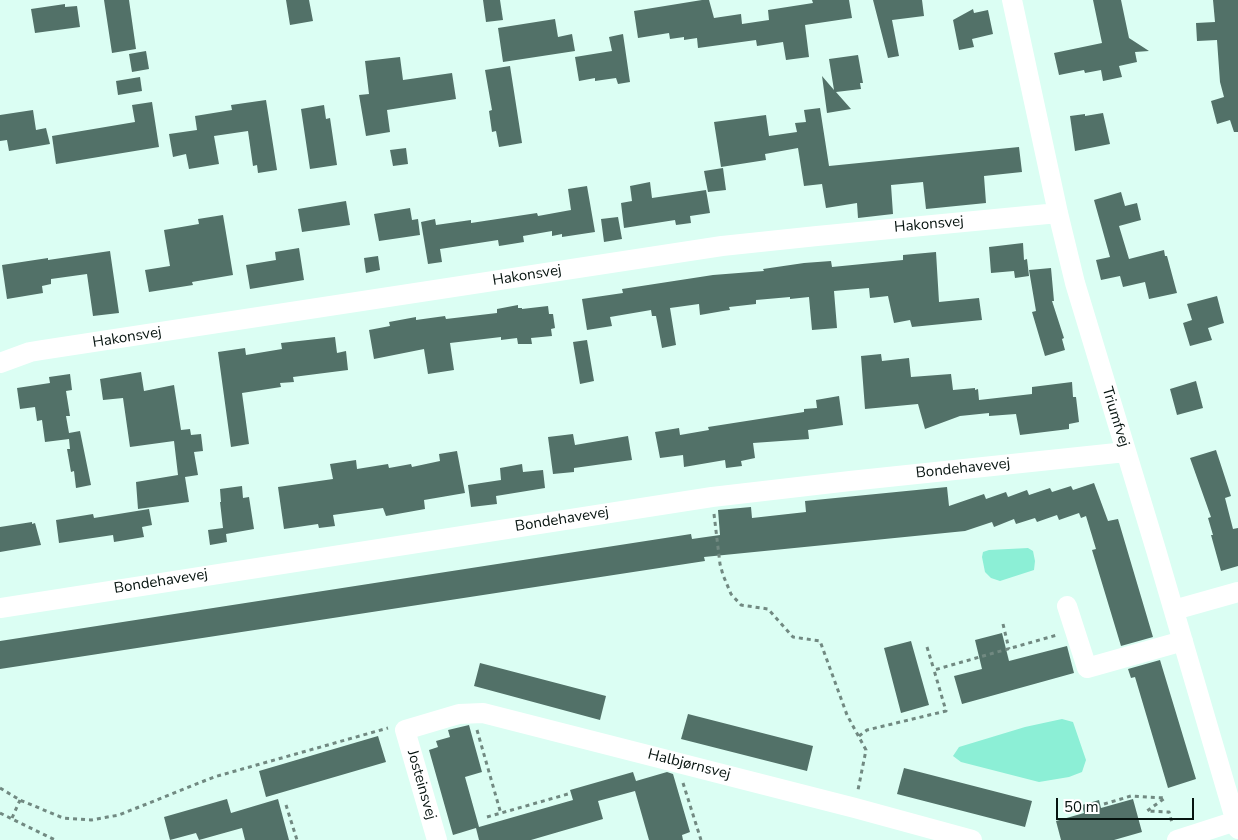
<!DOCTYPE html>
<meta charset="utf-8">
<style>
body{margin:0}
#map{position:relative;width:1238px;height:840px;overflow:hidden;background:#dbfef3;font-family:"Nunito Sans",sans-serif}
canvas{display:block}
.scale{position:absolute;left:1056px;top:798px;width:138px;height:22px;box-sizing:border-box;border:2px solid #071410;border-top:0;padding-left:6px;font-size:15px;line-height:18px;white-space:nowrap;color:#071410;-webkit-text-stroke:4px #fff;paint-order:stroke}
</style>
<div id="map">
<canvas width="1238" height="840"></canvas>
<div class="scale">50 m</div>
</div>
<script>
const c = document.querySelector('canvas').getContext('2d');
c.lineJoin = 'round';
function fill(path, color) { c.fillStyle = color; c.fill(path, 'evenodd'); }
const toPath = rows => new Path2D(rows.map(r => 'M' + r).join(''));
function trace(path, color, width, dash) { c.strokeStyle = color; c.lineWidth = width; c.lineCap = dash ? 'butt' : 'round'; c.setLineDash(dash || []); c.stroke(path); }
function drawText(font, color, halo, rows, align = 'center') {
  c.font = font + ' "Nunito Sans",sans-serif'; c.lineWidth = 4; c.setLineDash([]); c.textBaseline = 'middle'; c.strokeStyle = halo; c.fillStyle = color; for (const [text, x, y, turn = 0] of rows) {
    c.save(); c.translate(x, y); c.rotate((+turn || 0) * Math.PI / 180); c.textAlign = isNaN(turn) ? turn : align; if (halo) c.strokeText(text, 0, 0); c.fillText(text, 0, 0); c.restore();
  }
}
fill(toPath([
 [1028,548,1033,551,1035,561,1034,570,1000,581,991,578,985,572,982,557,983,552,989,550],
 [1062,719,1073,722,1086,760,1082,772,1069,777,1039,782,961,762,953,756,959,747,1025,727]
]), '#8cefd6');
fill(toPath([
 [104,0,129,0,136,49,112,53],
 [286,0,309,0,313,21,290,25],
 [483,0,500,0,503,20,486,22],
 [702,0,709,0,714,18,741,14,742,24,769,20,768,10,813,3,812,0,849,0,852,18,805,25,809,57,786,60,783,42,757,46,756,40,698,48,697,38,684,40,684,37,670,39,669,33,638,38,634,11],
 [873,0,922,0,924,16,892,20,899,56,888,58],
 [1093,0,1121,0,1129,38,1149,51,1135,52,1137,62,1119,66,1122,77,1103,81,1101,70,1085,73,1084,70,1059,75,1054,53,1102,43],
 [1213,0,1238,0,1238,132,1234,132,1230,120,1217,124,1211,101,1224,97,1220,82,1217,40,1197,41,1196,23,1215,22],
 [65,4,65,7,77,6,80,27,35,33,31,9],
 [973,9,974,13,988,10,993,34,972,39,974,47,959,50,953,20],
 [555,19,558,37,572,34,575,51,503,62,498,28],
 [623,34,630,82,618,84,616,78,595,81,595,78,579,81,575,57,612,51,609,37],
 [146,51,149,69,132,72,129,54],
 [858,55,863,83,860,83,861,89,836,92,851,109,827,113,822,76,834,90,829,59],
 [400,57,403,80,452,73,456,99,387,110,390,132,366,136,359,95,369,94,365,61],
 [510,66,522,143,499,147,496,131,492,132,489,111,492,110,485,70],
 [140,77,142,91,118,95,116,81],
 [266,100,277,170,258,173,257,165,253,166,248,131,214,136,219,164,189,169,186,154,173,157,169,134,197,130,195,116,232,110,231,105],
 [152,102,159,147,56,164,52,136,135,122,132,105],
 [324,105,326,119,330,118,337,165,310,169,301,109],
 [820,108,829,166,1019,147,1022,172,984,176,986,203,926,209,923,182,891,185,893,214,858,218,857,203,826,208,822,184,804,186,798,148,765,154,766,160,721,167,714,122,766,115,769,136,797,132,795,123,806,122,804,110],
 [33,110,36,130,46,128,50,144,9,151,7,140,0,141,0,115],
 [1103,113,1110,144,1075,151,1070,116,1085,114,1085,116],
 [406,148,408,164,393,166,390,150],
 [723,168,726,190,708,192,704,171],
 [650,182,652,198,706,190,710,213,690,216,691,223,676,225,675,220,624,228,621,203,632,201,630,186],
 [587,186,595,232,562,237,562,234,552,236,552,231,523,236,524,242,499,246,498,240,440,249,442,262,428,264,421,222,435,219,436,225,471,220,471,223,537,213,538,216,571,210,568,189],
 [1121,192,1125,206,1137,203,1141,220,1119,226,1129,259,1164,250,1165,256,1167,256,1177,293,1149,299,1145,282,1123,287,1120,276,1101,280,1096,260,1110,257,1094,200],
 [346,201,350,225,302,232,298,209],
 [410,208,412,220,418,219,420,235,379,241,374,214],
 [223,215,233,275,192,282,193,285,149,292,145,270,170,266,164,230,199,224,198,219],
 [618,217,622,239,604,242,601,219],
 [1023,243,1024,260,1027,259,1029,276,1015,278,1014,271,991,273,989,247],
 [299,248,304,280,250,289,246,265,276,260,275,252],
 [110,251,119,313,93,316,87,274,51,279,51,284,42,286,43,293,7,299,2,265,48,258,48,260],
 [936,252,939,302,979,298,982,320,912,327,910,320,894,323,888,296,870,298,869,288,834,291,837,328,812,330,809,297,790,299,790,297,756,300,756,304,729,307,730,310,723,311,700,315,699,304,670,308,676,345,662,348,656,316,652,316,651,310,610,317,612,326,587,330,582,299,623,293,622,289,713,275,764,271,763,269,804,263,831,261,832,267,903,260,903,255],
 [378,256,380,270,366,273,364,258],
 [1051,268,1054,301,1052,301,1064,338,1062,339,1065,350,1045,356,1032,312,1036,311,1029,270],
 [1217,296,1224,323,1208,328,1212,340,1190,346,1183,323,1192,320,1187,304],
 [518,305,518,308,522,308,522,309,548,306,549,314,553,314,555,328,551,329,552,336,531,338,532,344,518,344,517,338,501,340,501,337,450,343,454,370,428,374,424,349,374,359,369,330,390,326,389,322,416,317,416,320,445,316,446,319,497,313,497,309],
 [335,337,337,353,346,351,348,370,293,377,294,382,280,383,281,387,242,393,249,444,231,447,218,352,245,348,246,355,282,349,281,343],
 [587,340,594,381,580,384,573,342],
 [881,354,882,361,909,358,911,377,951,374,953,390,975,388,975,390,978,389,979,400,1032,394,1032,387,1072,382,1073,397,1076,397,1079,422,1069,424,1069,429,1020,435,1016,414,989,416,989,413,960,416,925,429,918,404,865,409,861,356],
 [141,372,144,391,174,385,181,430,190,429,191,435,201,434,203,451,194,452,198,475,185,477,189,502,138,509,136,482,178,475,174,441,130,447,123,398,103,400,100,379],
 [70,374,72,390,66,391,70,416,66,416,69,433,80,431,91,485,76,488,74,471,71,472,67,449,70,449,69,439,45,442,42,420,37,421,35,407,20,409,17,388,50,383,49,377],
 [1196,381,1203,408,1177,415,1170,389],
 [839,396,843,425,808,430,809,439,753,443,755,458,741,461,742,466,726,468,725,460,684,467,683,455,660,458,655,432,679,428,680,435,709,430,708,427,804,412,804,409,817,408,816,400],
 [573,434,575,445,628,436,632,460,574,468,574,472,553,474,548,437],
 [1216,450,1231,496,1225,498,1233,529,1238,528,1238,566,1221,571,1211,535,1213,535,1208,518,1211,517,1190,458],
 [457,451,465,493,424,500,425,509,386,516,383,508,333,515,335,526,319,528,318,524,284,529,278,487,333,479,330,464,356,460,357,469,388,464,389,468,411,464,412,467,440,461,439,454],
 [522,464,523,472,543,470,545,488,496,496,497,504,471,507,468,485,501,480,500,468],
 [1094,483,1108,521,1118,519,1153,637,1121,646,1092,550,1096,549,1086,516,1081,518,1079,513,1059,520,1057,515,1037,522,1035,518,1016,524,1014,519,994,527,992,522,965,531,704,557,705,561,0,669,0,641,691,534,692,539,720,535,718,510,751,507,752,518,806,512,805,501,947,487,949,506,984,494,986,499,1006,492,1008,497,1027,490,1029,495,1050,488,1052,492,1071,486,1073,490],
 [242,486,243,498,249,497,254,529,226,534,227,542,210,545,208,530,223,528,220,502,221,502,220,489],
 [149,509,152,525,142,527,144,537,114,542,113,535,59,543,56,520,93,514,94,518],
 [32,522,32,524,35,523,41,545,0,552,0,527],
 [1002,633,1009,661,1067,646,1074,673,962,704,954,676,982,669,975,640],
 [911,641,929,705,901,713,884,648],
 [1160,660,1196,779,1168,788,1135,677,1131,678,1128,669],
 [480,663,606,696,600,720,474,686],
 [688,714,813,746,807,771,681,739],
 [469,725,482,772,465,777,479,827,573,800,570,790,633,772,636,781,667,772,673,774,690,832,682,835,683,840,649,840,635,791,598,801,603,819,531,840,479,840,476,828,453,835,429,750,438,747,436,741,450,737,448,730],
 [378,736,386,762,266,797,259,771],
 [904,768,1032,801,1025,827,897,794],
 [227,799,231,813,278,799,289,840,245,840,242,828,199,840,196,833,170,840,164,817],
 [1133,799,1142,832,1114,840,1061,840,1056,821,1084,813,1082,805,1099,800,1101,808]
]), '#527168');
trace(toPath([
 [714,514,720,564,723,575,731,594,741,605,768,609,793,637,820,641,847,715,866,750,858,790],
 [1003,624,1009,649],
 [927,647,934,670],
 [477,730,501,814],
 [859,736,867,730,946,711,934,670,1057,635],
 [683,783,701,840],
 [0,788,20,800,63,818,91,820,119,815,214,777,388,728],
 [1104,804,1131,796,1165,798,1147,811,1169,812,1172,823],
 [286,805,297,840],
 [0,813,55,840],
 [487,817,568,794],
 [12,818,20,800]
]), '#718981', 3, [4, 4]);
trace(toPath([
 [1012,0,1058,213,1075,283,1156,550,1238,829],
 [0,363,30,352,42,350,722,246,817,236,1058,213],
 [1067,606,1087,668,1183,641],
 [0,608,712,497,850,481,1126,452],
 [1174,610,1238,592],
 [437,840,405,730,459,714,483,713,855,808,972,840],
 [1177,840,1236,821]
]), '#fff', 20);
drawText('15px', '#071410', '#fff', [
 ["Hakonsvej",929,225,-5],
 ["Hakonsvej",527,276,-9],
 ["Hakonsvej",127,338,-9],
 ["Triumfvej",1115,417,73],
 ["Bondehavevej",963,469,-6],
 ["Bondehavevej",562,520,-9],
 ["Bondehavevej",161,582,-9],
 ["Halbjørnsvej",689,765,14],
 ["Josteinsvej",421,785,74]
]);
</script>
